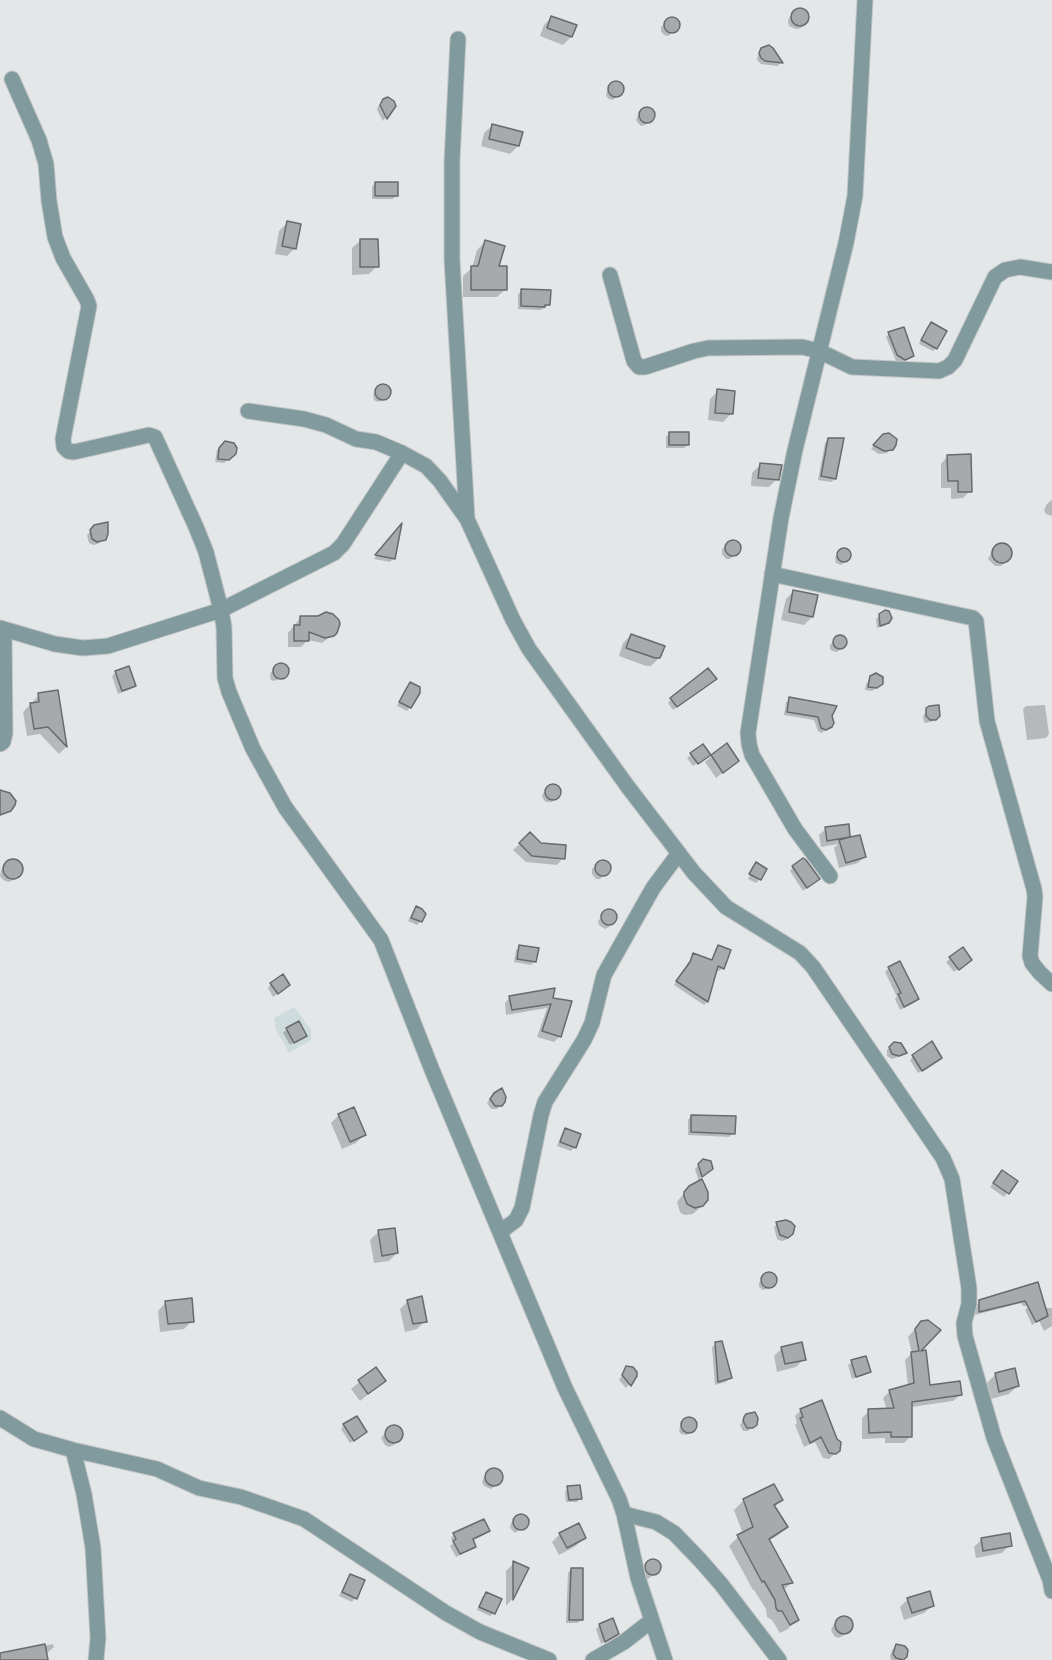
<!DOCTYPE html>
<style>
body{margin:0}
canvas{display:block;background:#e3e7e8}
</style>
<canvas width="1052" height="1660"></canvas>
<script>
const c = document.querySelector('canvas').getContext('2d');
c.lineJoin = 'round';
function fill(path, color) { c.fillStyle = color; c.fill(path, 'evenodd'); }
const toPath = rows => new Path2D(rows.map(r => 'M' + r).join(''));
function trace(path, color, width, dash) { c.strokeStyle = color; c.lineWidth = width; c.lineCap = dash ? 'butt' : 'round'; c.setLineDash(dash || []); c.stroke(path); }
fill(toPath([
 [294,1007,311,1029,311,1040,289,1053,276,1030,274,1018]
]), '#cedbdd');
fill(toPath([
 [799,9,806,12,808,16,805,24,801,28,796,29,789,26,788,21,790,16],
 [552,17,575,26,571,37,563,45,540,36,544,25],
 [669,19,676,20,678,23,676,29,668,36,664,35,661,31,661,27],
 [762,50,781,63,777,66,761,64,757,60,758,54],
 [616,83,620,84,622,87,622,92,613,100,609,99,606,96,607,90],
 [386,99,394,106,383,121,377,110,378,106],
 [647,109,652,111,653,118,645,125,641,126,638,123,636,120,638,115],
 [493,125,518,146,510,154,481,146,484,133],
 [375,183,397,195,393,199,372,199,372,187],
 [287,223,295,248,287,256,275,254,279,231],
 [361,240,377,266,369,274,352,275,352,248],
 [485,242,506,289,497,297,463,297,463,276,472,268,477,250],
 [522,291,549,304,545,308,540,310,518,309,518,294],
 [931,324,936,348,933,351,919,344,927,327],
 [889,334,912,356,909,359,903,362,896,361,886,337],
 [386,386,388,388,389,392,383,400,378,402,374,400,373,394,380,387],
 [718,391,731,414,723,422,708,420,710,399],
 [670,433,688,445,684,448,666,448,666,437],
 [884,435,891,449,887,453,879,454,871,449],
 [829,439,835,479,831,482,818,480,825,443],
 [221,446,230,458,224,463,215,462,217,450],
 [948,456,970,491,963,498,951,499,951,488,941,488,941,464],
 [760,465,777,479,769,487,751,486,752,473],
 [1052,500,1052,515,1051,516,1046,514,1044,510,1047,504],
 [97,525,106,536,98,544,93,545,89,543,87,535],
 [399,528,394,558,390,562,374,559],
 [732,541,738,544,740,548,738,552,730,559,726,559,722,554,722,549],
 [1001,544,1009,547,1011,552,1010,558,1001,566,995,566,988,559,992,551],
 [844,549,848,551,849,558,841,565,836,563,835,557],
 [794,591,812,617,804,625,781,620,786,599],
 [880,615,890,620,884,626,877,628,876,619],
 [301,617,336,632,322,643,308,640,301,647,288,647,288,633],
 [631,635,659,658,651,666,646,666,619,656,623,643],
 [837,637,844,637,847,643,837,652,832,651,830,649,830,645],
 [283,665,287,670,286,676,274,681,271,680,270,675,271,672,276,667],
 [128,668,135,685,131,689,118,694,112,676,115,673],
 [872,676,880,685,872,691,865,690,866,684],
 [711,682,673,710,668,703,671,699],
 [410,684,410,707,407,711,397,706,406,687],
 [57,692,66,747,59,754,40,734,27,736,23,712,39,695],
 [790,699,834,707,828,729,821,733,818,731,814,720,784,715,786,702],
 [1045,705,1049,734,1046,738,1027,740,1023,709,1026,706],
 [930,707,937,717,933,721,926,723,924,722,923,716],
 [703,746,709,755,693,766,687,758],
 [712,756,737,761,716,778,705,762],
 [552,785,558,788,560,792,552,802,546,802,543,799,542,795,548,787],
 [848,825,849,839,864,857,858,863,839,868,834,848,838,844,821,847,819,835,826,829],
 [530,834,541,845,563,858,557,865,526,862,513,850],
 [9,862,17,862,21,869,20,874,16,879,8,882,3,880,0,876,1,870],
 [600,862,604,862,609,866,609,870,600,879,596,879,592,874,592,869],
 [755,866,760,879,756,883,748,879],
 [793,867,818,879,803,891,790,871],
 [416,908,421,921,417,925,408,921,413,911],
 [607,911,611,911,615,913,616,917,609,927,605,929,599,925,598,921],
 [520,947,535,961,531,965,514,962,516,950],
 [718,947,723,968,719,971,716,970,707,1002,704,1005,674,985,693,955,711,961,715,950],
 [962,949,966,963,954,972,946,962],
 [889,968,918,999,914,1003,900,1010,895,999,897,997,885,972],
 [271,984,285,989,273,997,268,988],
 [510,997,551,1000,570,1003,559,1037,554,1042,537,1037,547,1008,506,1015,505,1003],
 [287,1029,305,1036,290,1045,283,1033],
 [891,1046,905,1052,901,1056,892,1059,887,1056,887,1050],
 [913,1057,936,1062,918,1073,910,1060],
 [490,1098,501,1105,497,1109,491,1109,487,1103],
 [339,1115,364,1135,356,1143,342,1149,331,1123],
 [691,1116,733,1133,729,1137,688,1135,688,1120],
 [565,1130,575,1147,571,1151,557,1146,562,1133],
 [703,1160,711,1169,700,1178,707,1196,705,1203,693,1214,686,1215,682,1214,680,1212,677,1202,689,1187,699,1182,695,1169],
 [999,1175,1016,1181,1004,1197,990,1187],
 [777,1224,790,1235,786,1240,781,1241,777,1239,774,1227],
 [378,1232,397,1253,389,1261,374,1263,370,1240],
 [771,1274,775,1280,774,1284,770,1288,763,1290,759,1287,759,1283,765,1275],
 [408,1301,425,1321,417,1329,405,1332,400,1309],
 [1037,1301,1027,1306,1023,1306,1021,1303,975,1315,975,1313,976,1306,980,1302],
 [166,1302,192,1321,184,1329,160,1332,158,1311],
 [1028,1307,1052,1308,1052,1326,1044,1331,1039,1321,1032,1325,1025,1310],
 [921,1322,939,1330,917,1353,928,1387,960,1395,953,1401,911,1407,911,1436,904,1443,885,1443,885,1438,862,1439,862,1418,869,1411,887,1410,883,1398,890,1391,908,1386,905,1360,912,1353,908,1337],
 [716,1344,730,1378,726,1382,715,1385,712,1347],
 [782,1348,804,1359,796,1367,777,1372,774,1356],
 [852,1362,869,1372,865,1375,852,1379,848,1365],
 [627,1368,635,1376,626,1388,619,1380],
 [375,1369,384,1381,360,1401,351,1389],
 [995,1375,1017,1386,1009,1394,991,1399,987,1383],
 [801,1410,839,1450,829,1459,823,1458,815,1442,804,1447,795,1425,797,1423,795,1416],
 [747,1415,757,1422,748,1431,743,1431,740,1425],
 [689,1418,693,1420,696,1425,694,1428,687,1435,681,1434,679,1431,681,1424],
 [344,1425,362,1435,350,1443,341,1429],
 [390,1427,395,1427,401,1431,401,1436,394,1445,389,1447,385,1445,381,1438],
 [492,1470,497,1471,501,1476,499,1483,491,1489,484,1486,482,1482,484,1477],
 [568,1488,580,1498,577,1502,566,1502,565,1492],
 [744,1500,781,1500,774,1507,786,1527,777,1536,768,1541,791,1583,783,1591,797,1619,788,1629,780,1633,772,1620,767,1617,766,1609,754,1590,753,1590,729,1546,738,1537,743,1534,734,1510],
 [518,1516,525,1516,527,1520,527,1525,515,1533,510,1528,511,1523],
 [488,1531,484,1535,472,1541,474,1546,470,1550,456,1557,450,1546,453,1543,451,1538,454,1534],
 [560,1534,584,1538,576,1546,559,1555,552,1542],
 [982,1539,1010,1545,1002,1553,976,1558,974,1547],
 [652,1561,656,1562,659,1566,658,1571,648,1579,644,1578,642,1568],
 [514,1563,527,1569,512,1599,506,1606,506,1571],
 [571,1569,581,1620,578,1623,566,1623,568,1573],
 [350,1576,355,1598,352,1602,339,1596,347,1579],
 [486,1594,494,1613,490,1616,477,1610,482,1597],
 [908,1599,933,1605,924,1613,904,1620,900,1607],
 [846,1618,852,1624,851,1628,843,1636,838,1638,834,1636,831,1630,834,1624,838,1620],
 [600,1625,613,1637,601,1644,596,1629],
 [53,1644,54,1647,46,1654,47,1660,0,1660,0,1654],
 [896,1646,906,1656,902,1660,891,1660,890,1656,892,1650]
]), '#0003');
const building = toPath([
 '791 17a9 9 0 1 1 18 0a9 9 0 1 1-18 0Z',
 [551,16,577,25,572,37,547,28,551,16],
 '664 25a8 8 0 1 1 16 0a8 8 0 1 1-16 0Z',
 [769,45,773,48,783,63,765,61,761,58,759,53,761,48,769,45],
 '608 89a8 8 0 1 1 16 0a8 8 0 1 1-16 0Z',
 [388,97,394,101,396,106,387,119,380,105,383,99,388,97],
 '639 115a8 8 0 1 1 16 0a8 8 0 1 1-16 0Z',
 [492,124,523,132,519,146,489,139,492,124],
 [375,182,398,182,398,196,375,196,375,182],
 [287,221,301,224,296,249,282,246,287,221],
 [360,239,378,239,379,267,360,267,360,239],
 [485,240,505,246,499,266,507,266,507,290,471,290,471,266,478,266,485,240],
 [521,289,551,290,550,305,545,305,545,307,521,306,521,289],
 [931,322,947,331,937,349,921,340,931,322],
 [904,327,914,356,905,360,897,355,888,332,904,327],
 '375 392a8 8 0 1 1 16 0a8 8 0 1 1-16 0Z',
 [717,389,735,391,733,414,715,413,717,389],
 [669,432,689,432,689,445,669,445,669,432],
 [889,433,897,439,896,445,893,450,884,451,873,445,883,434,889,433],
 [828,438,844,438,836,479,821,476,828,438],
 [225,441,234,443,237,448,236,454,229,460,218,459,219,448,225,441],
 [971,454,972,492,958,492,958,481,948,481,947,455,971,454],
 [760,463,782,465,779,480,758,478,760,463],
 [108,522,108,534,106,540,97,542,92,539,90,530,94,525,108,522],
 [402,523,395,559,375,555,402,523],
 '725 548a8 8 0 1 1 16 0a8 8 0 1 1-16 0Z',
 '992 553a10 10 0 1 1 20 0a10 10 0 1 1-20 0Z',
 '837 555a7 7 0 1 1 14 0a7 7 0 1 1-14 0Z',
 [793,590,818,595,813,617,789,612,793,590],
 [885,610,889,611,892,618,889,623,880,626,879,614,885,610],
 [326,612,333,614,339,620,340,624,337,633,334,636,325,638,309,632,309,641,294,641,294,625,300,625,300,616,318,616,326,612],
 [631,634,665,646,660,658,655,658,626,648,631,634],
 '833 642a7 7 0 1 1 14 0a7 7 0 1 1-14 0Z',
 '273 671a8 8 0 1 1 16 0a8 8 0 1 1-16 0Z',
 [129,666,136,686,122,691,115,671,129,666],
 [708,668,717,679,677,707,670,698,708,668],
 [876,673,883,677,883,684,877,688,868,687,870,676,876,673],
 [410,682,420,687,420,693,411,708,399,702,410,682],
 [58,690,67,747,48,727,34,729,30,703,39,702,38,693,58,690],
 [789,697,837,706,832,716,834,723,832,727,826,730,821,728,818,717,787,712,789,697],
 [939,705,940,716,936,720,930,720,926,716,926,708,929,706,939,705],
 [727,743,739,761,723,773,711,755,727,743],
 [703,744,711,755,698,764,690,753,703,744],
 '545 792a8 8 0 1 1 16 0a8 8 0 1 1-16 0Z',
 [0,790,10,793,16,801,15,805,11,811,0,815,0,790],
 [849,824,850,837,860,835,866,857,846,863,839,840,850,837,827,841,825,827,849,824],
 [530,832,541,843,566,845,565,859,532,856,519,843,530,832],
 [803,858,806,860,820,879,807,888,792,866,803,858],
 '3 869a10 10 0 1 1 20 0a10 10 0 1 1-20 0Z',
 '595 868a8 8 0 1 1 16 0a8 8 0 1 1-16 0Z',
 [756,862,767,869,761,880,749,874,756,862],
 [416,906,422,909,426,914,422,922,411,918,416,906],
 '601 917a8 8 0 1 1 16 0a8 8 0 1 1-16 0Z',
 [519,945,539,948,536,962,517,959,519,945],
 [718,945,731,950,724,969,718,966,708,1002,676,981,690,962,693,953,712,960,718,945],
 [963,947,972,960,959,970,949,957,963,947],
 [900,961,919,999,904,1007,898,994,901,993,888,967,900,961],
 [283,974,290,985,278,994,270,983,283,974],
 [555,988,553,998,572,1001,561,1037,542,1031,551,1004,512,1010,509,996,555,988],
 [299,1021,307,1036,294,1043,286,1028,299,1021],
 [932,1041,942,1058,922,1071,912,1055,932,1041],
 [894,1042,901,1043,907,1053,899,1056,892,1054,889,1047,894,1042],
 [502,1088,506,1097,505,1102,502,1106,495,1106,490,1099,494,1093,502,1088],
 [354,1107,366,1135,350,1142,338,1114,354,1107],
 [691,1115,736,1116,735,1134,691,1132,691,1115],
 [565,1128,581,1134,576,1148,560,1142,565,1128],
 [703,1159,711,1161,713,1169,702,1177,698,1164,703,1159],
 [1002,1170,1018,1181,1009,1194,993,1183,1002,1170],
 [702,1179,708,1192,708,1200,703,1206,695,1208,687,1204,684,1196,684,1192,689,1186,702,1179],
 [786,1220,791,1222,795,1226,793,1234,788,1238,780,1235,776,1222,786,1220],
 [395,1228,398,1253,382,1256,378,1230,395,1228],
 '761 1280a8 8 0 1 1 16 0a8 8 0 1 1-16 0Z',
 [1038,1282,1048,1316,1036,1322,1025,1301,979,1312,979,1300,1038,1282],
 [422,1296,427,1322,413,1324,407,1300,422,1296],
 [192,1298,194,1322,168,1324,165,1301,192,1298],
 [928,1320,941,1330,921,1351,926,1350,930,1385,960,1381,962,1395,912,1402,912,1437,891,1437,891,1432,869,1433,868,1409,894,1408,889,1390,914,1383,911,1352,919,1351,915,1329,921,1321,928,1320],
 [722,1341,732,1378,718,1382,715,1342,722,1341],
 [802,1342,806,1360,785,1364,781,1347,802,1342],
 [866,1356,871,1372,856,1377,851,1360,866,1356],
 [626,1366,633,1367,637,1372,637,1376,631,1386,622,1375,626,1366],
 [376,1367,386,1381,368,1394,358,1380,376,1367],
 [1015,1368,1019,1386,999,1392,995,1373,1015,1368],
 [822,1400,837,1439,841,1442,840,1451,836,1454,829,1453,821,1437,810,1443,800,1418,803,1417,800,1409,822,1400],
 [755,1412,758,1418,757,1425,753,1428,747,1428,743,1421,744,1417,746,1414,755,1412],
 [357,1416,367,1432,354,1441,343,1424,357,1416],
 '681 1425a8 8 0 1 1 16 0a8 8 0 1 1-16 0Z',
 '385 1434a9 9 0 1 1 18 0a9 9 0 1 1-18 0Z',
 '485 1477a9 9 0 1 1 18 0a9 9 0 1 1-18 0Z',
 [774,1484,783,1500,774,1505,788,1527,769,1539,793,1583,782,1585,799,1620,790,1625,782,1611,778,1611,776,1608,775,1600,764,1581,762,1582,737,1535,753,1527,743,1499,774,1484],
 [580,1485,582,1499,569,1500,567,1486,580,1485],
 '513 1522a8 8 0 1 1 16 0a8 8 0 1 1-16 0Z',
 [484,1519,490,1531,473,1539,476,1547,460,1554,453,1541,456,1539,453,1533,484,1519],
 [579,1523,586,1538,567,1548,559,1533,579,1523],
 [1010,1533,1012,1546,983,1551,981,1538,1010,1533],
 '645 1567a8 8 0 1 1 16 0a8 8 0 1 1-16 0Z',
 [513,1561,529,1568,513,1600,513,1561],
 [571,1568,583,1568,583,1620,569,1620,571,1568],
 [350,1574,365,1580,357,1599,342,1592,350,1574],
 [930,1591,934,1606,912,1613,907,1598,930,1591],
 [486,1592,502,1599,495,1614,479,1607,486,1592],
 '835 1625a9 9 0 1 1 18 0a9 9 0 1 1-18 0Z',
 [613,1618,619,1634,605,1642,599,1624,613,1618],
 [45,1644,48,1660,0,1660,0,1653,45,1644],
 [896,1644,905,1646,908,1650,907,1657,903,1660,896,1658,893,1654,896,1644]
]);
fill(building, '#a6aaaa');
trace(building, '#676b6b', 1.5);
const minor = toPath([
 [458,39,452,161,452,260,467,518],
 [12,79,39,140,46,164,49,201,55,237,63,258,87,300,89,306,63,439,64,447,68,451,74,452,149,435,155,437,196,527,206,552,221,610,224,627,225,678,229,692,253,749,285,807,381,940,432,1070,565,1388,619,1499,624,1514,638,1578,665,1660],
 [610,275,634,361,639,367,645,367,694,351,708,348,802,347,819,351,852,367,939,371,948,367,955,360,995,277,1005,270,1020,267,1052,272],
 [248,411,304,419,326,425,356,439,376,442,402,453,426,466,440,481,467,519,513,620,529,649,628,787,694,873,726,907,800,953,813,967,943,1158,952,1179,969,1288,969,1304,964,1323,965,1336,994,1438,1050,1580,1052,1591],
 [772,574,973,618,976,621,987,721,1034,889,1035,897,1030,956,1032,963,1040,973,1052,984],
 [0,628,55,644,83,648,108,646,221,610,334,553,343,544,402,453],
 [0,744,3,742,5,733,4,629],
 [830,876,795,829,752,755,749,744,748,733,781,518,795,450,846,243,855,196,865,0],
 [500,1232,516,1220,522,1208,541,1115,545,1102,584,1040,592,1023,604,975,653,888,679,853],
 [0,1418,34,1439,73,1450,157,1469,199,1488,241,1497,304,1519,446,1613,480,1632,549,1660],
 [73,1450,84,1494,93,1548,98,1638,96,1660],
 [624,1514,656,1522,674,1533,700,1560,721,1584,779,1660],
 [593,1660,624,1642,651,1621]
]);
trace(minor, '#c2c5c6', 17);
trace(minor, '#809a9d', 15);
</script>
